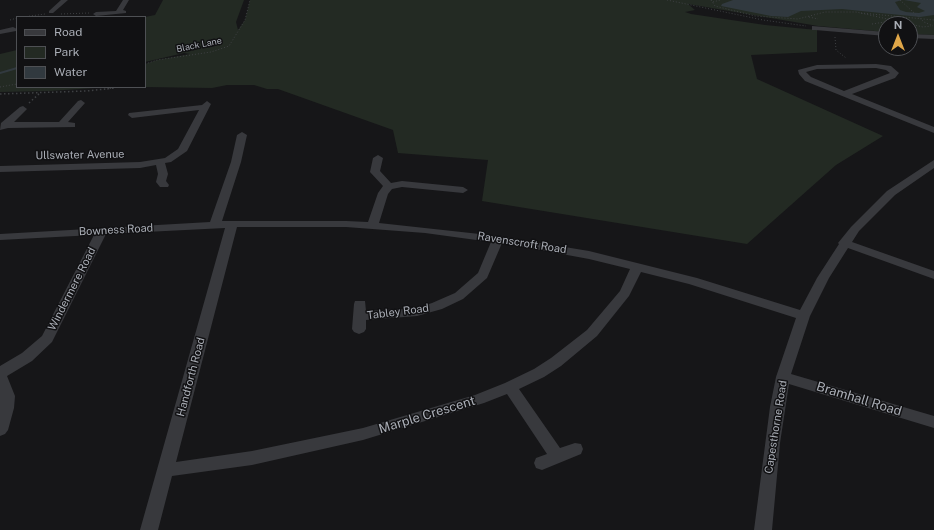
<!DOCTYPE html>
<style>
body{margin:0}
#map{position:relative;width:934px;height:530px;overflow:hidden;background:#161618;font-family:"Public Sans",sans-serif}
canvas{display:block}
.legend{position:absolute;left:16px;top:16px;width:130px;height:72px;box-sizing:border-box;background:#111113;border:1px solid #4e5054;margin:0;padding:5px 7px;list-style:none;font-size:12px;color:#aaaeb6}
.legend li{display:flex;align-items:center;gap:8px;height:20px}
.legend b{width:20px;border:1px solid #4e5054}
.north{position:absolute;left:878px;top:16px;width:40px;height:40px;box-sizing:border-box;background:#111113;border:1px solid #4e5054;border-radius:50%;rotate:0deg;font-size:11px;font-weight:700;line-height:16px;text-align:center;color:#aaaeb6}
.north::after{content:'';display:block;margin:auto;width:14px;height:18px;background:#dfa648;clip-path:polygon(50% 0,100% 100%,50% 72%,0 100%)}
</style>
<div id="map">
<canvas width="934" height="530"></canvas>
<ul class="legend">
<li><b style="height:5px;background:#38393d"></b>Road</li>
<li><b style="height:11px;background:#232a23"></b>Park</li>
<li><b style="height:11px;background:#31393f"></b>Water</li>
</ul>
<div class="north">N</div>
</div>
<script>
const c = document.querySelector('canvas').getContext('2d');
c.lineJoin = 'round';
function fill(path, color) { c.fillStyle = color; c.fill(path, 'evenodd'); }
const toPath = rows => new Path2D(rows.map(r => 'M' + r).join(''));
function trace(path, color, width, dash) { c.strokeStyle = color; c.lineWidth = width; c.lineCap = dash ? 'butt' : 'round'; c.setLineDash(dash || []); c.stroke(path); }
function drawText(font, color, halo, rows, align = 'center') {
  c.font = font + ' "Public Sans",sans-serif'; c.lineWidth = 3; c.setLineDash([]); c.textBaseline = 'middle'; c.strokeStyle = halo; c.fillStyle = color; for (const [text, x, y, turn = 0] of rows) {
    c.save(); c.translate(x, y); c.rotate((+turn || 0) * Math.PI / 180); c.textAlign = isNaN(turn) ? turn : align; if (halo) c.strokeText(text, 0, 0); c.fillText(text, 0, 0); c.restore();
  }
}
fill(toPath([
 [163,0,244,0,236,22,238,30,245,20,250,0,934,0,934,35,910,34,910,24,886,24,886,32,875,31,818,26,688,4,695,10,685,12,691,14,765,25,817,30,817,52,751,55,757,79,883,136,836,165,747,244,482,201,488,160,398,153,393,130,278,89,267,89,254,85,227,85,212,88,145,87,145,64,157,60,190,54,184,53,145,62,145,17,155,15],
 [17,50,17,87,110,87,49,91,0,92,0,54]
]), '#232a23');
fill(toPath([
 [733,0,902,0,895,2,900,10,906,12,919,13,925,11,917,7,921,3,904,0,934,0,934,15,920,17,842,9,801,11,788,17,771,16,721,6,722,4]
]), '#31393f');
trace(toPath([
 [0,73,17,68]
]), '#31393f', 2);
trace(toPath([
 [667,0,763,20,806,26],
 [711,0,715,6,755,16,798,19,825,12,856,12,910,24],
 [900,0,924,22,933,26],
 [713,2,720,0],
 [861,13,934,20],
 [61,14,89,13],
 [23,17,45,14],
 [809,17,818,19],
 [10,20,17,18],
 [872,24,891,21],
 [910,24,923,27,931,26],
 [835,37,836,50,846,58],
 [145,64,157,60,211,52,229,46,245,20,250,0],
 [0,87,17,84],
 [107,89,120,87]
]), '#3e4043', 1, [1, 2]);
trace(toPath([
 [0,94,86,91,115,88],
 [29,103,40,93]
]), '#3e4043', 1.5, [1.5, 2.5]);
fill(toPath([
 [61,0,68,0,53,13,49,13,49,11,61,0],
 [123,0,129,0,123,10,126,11,126,13,96,16,93,14,96,12,116,11,123,0],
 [812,26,886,32,886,36,815,30,812,30,812,26],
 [13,27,17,29,16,31,0,34,0,30,13,27],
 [910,34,934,35,934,39,910,38,910,34],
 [876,64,891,66,899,73,895,78,852,94,934,127,934,133,805,81,799,74,798,70,817,65,876,64],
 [876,68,886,70,890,73,844,91,811,77,806,72,817,69,876,68],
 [81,100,85,103,68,122,75,123,75,127,8,128,0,130,1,123,20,107,23,106,27,109,14,122,59,122,78,101,81,100],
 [207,101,211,104,187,151,171,162,165,163,168,174,166,181,169,185,168,187,160,187,156,182,158,174,156,165,140,168,0,172,0,166,140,162,165,158,178,149,199,110,132,118,128,115,129,113,202,105,207,101],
 [242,132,247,135,241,162,222,221,346,221,368,222,378,193,383,186,370,172,373,158,378,155,383,158,380,171,391,183,402,181,463,187,468,190,463,193,402,187,392,189,388,194,379,223,498,236,589,251,697,278,800,310,817,278,839,244,838,243,851,227,887,191,934,160,934,168,895,195,859,231,852,242,934,271,934,279,848,248,829,278,810,316,791,374,934,416,934,428,789,384,780,443,772,530,754,530,770,407,776,377,796,318,689,284,641,272,629,296,597,336,561,366,544,377,519,389,560,448,575,443,581,444,583,449,581,454,542,470,536,468,534,463,536,458,547,454,507,394,484,403,363,440,252,465,172,476,158,530,140,530,225,228,106,234,52,342,32,361,7,376,15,396,14,408,8,430,5,434,0,436,0,366,22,353,42,336,94,235,0,240,0,234,210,222,231,162,237,135,242,132],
 [237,227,346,227,425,233,491,242,478,273,455,293,432,303,417,308,366,311,365,301,355,301,354,304,352,329,354,332,359,334,364,332,366,329,366,320,417,316,442,309,463,299,487,278,502,243,589,259,630,269,620,291,587,330,551,358,534,369,505,383,475,395,363,428,252,451,176,462,237,227]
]), '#38393d');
drawText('9px', '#aaaeb6', '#111113', [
 ["Black Lane",199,45,-11]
]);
drawText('11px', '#aaaeb6', '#111113', [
 ["Ullswater Avenue",80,155,-1],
 ["Bowness Road",116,230,-3],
 ["Ravenscroft Road",522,243,9],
 ["Windermere Road",72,289,-63],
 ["Tabley Road",398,312,-7],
 ["Handforth Road",191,377,-75],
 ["Capesthorne Road",776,427,-81]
]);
drawText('13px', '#aaaeb6', '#111113', [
 ["Bramhall Road",859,399,17],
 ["Marple Crescent",427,415,-17]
]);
</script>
